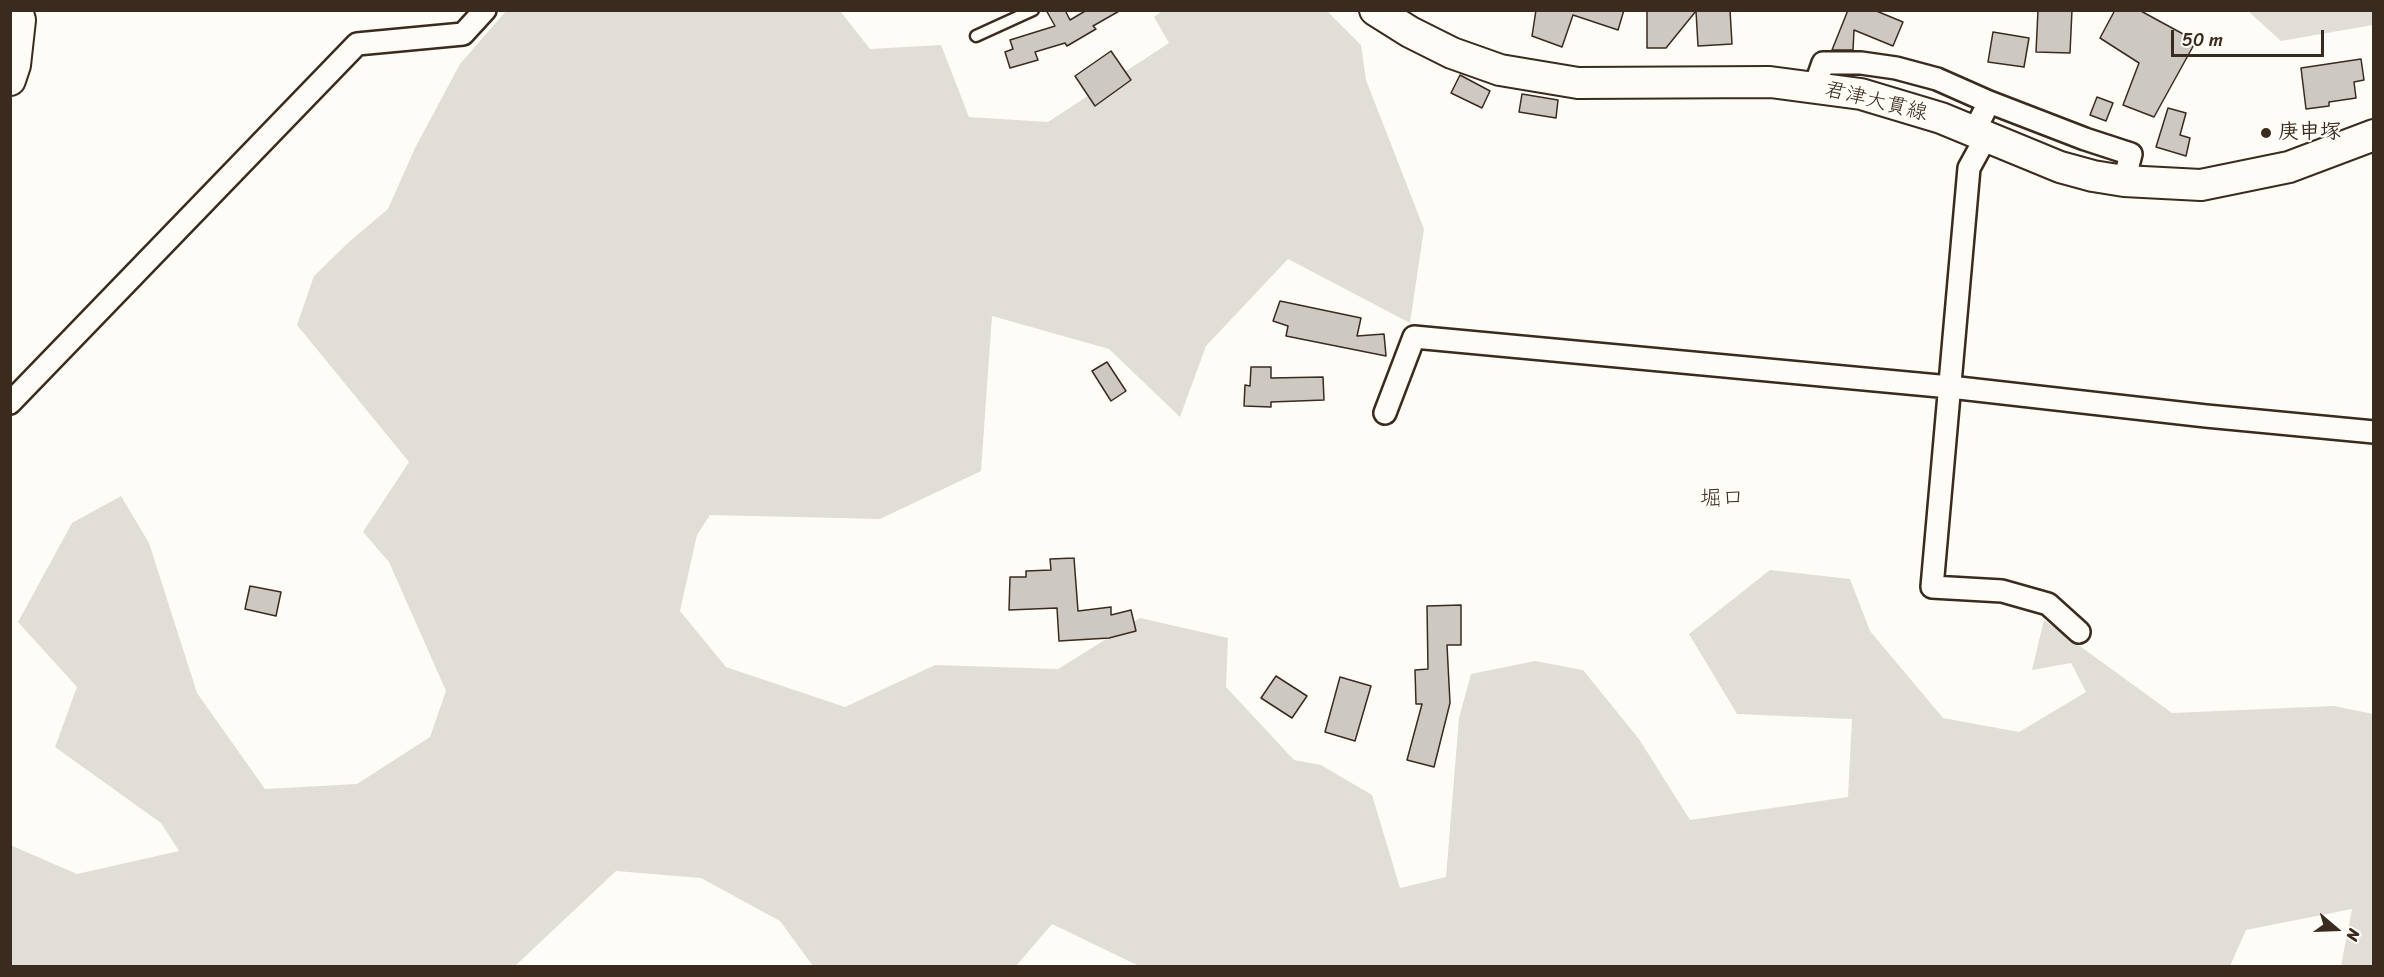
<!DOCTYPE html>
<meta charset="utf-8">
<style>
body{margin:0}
#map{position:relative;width:2384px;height:977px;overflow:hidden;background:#fdfcf7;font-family:Sriracha,sans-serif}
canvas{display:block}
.frame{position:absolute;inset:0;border:12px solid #3b2a1e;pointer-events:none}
.north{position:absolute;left:2306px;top:899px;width:60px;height:60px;-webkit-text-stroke:4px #fdfcf7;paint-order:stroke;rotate:109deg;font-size:16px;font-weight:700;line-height:24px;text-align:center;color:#3b2a1e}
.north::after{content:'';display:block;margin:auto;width:21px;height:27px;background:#3b2a1e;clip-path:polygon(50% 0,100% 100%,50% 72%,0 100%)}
.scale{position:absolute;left:2171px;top:30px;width:153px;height:27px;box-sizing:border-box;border:3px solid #3b2a1e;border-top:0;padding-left:8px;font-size:18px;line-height:21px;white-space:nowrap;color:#3b2a1e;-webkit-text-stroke:4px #fdfcf7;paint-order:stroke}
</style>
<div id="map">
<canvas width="2384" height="977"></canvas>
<div class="frame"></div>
<div class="north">N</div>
<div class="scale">50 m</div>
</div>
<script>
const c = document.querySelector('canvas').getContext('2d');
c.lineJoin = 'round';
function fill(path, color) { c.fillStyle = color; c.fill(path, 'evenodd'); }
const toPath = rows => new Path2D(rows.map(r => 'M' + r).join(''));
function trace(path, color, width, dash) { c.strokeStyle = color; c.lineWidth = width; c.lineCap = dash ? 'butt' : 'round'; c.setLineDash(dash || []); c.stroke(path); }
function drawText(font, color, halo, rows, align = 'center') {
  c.font = font + ' Sriracha,"Klee One",sans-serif'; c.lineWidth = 4.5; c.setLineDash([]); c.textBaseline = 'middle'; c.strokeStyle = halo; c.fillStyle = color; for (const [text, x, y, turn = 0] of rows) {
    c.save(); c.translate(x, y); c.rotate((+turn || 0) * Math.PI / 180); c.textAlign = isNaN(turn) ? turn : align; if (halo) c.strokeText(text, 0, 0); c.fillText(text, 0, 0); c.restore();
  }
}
fill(toPath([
 [506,11,840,11,870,49,941,45,969,117,1048,122,1169,43,1154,17,1162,11,1327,11,1361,45,1366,80,1424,229,1410,323,1288,259,1206,346,1180,417,1109,349,992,316,981,471,880,519,710,515,697,535,680,611,726,667,845,707,935,665,1058,669,1140,618,1228,638,1226,687,1294,760,1321,765,1372,795,1400,888,1446,877,1459,718,1471,674,1535,661,1583,670,1639,739,1690,820,1848,797,1852,719,1737,714,1689,634,1770,570,1850,579,1870,631,1943,718,2019,732,2086,692,2071,663,2032,670,2044,620,2172,713,2334,706,2373,714,2373,966,2341,966,2352,909,2246,930,2230,966,1139,966,1052,924,1016,966,813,966,780,921,701,878,616,871,515,966,11,966,10,845,77,874,179,851,161,823,55,747,77,687,18,622,72,523,121,496,149,543,197,693,265,789,357,784,430,737,446,691,389,562,363,532,409,462,297,325,314,276,349,242,388,209,415,148,460,64],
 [2248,11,2373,11,2373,25,2281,41]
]), '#e1ded7');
const building = toPath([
 [1046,10,1065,10,1070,20,1087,10,1121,10,1093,26,1096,29,1067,46,1065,43,1035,52,1038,60,1010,68,1005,52,1013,49,1010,40,1055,26,1046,10],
 [1536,10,1624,10,1618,30,1573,15,1562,47,1532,36,1536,10],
 [1647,10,1730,10,1732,44,1698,46,1696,11,1666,48,1647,48,1647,10],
 [1848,10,1874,10,1903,22,1893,46,1854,30,1853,50,1832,50,1848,10],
 [2038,10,2072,10,2070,53,2036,52,2038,10],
 [2115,10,2139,10,2196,41,2154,117,2123,105,2139,63,2100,38,2115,10],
 [1993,32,2029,38,2024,67,1988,62,1993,32],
 [1111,51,1131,80,1095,106,1075,76,1111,51],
 [2361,59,2364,80,2354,82,2356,98,2329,102,2329,106,2306,109,2301,68,2361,59],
 [1460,75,1490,91,1482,108,1451,93,1460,75],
 [1522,94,1558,100,1556,118,1519,112,1522,94],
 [2097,97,2113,103,2106,121,2090,115,2097,97],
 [2168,108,2186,113,2180,135,2190,138,2186,156,2156,147,2168,108],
 [1280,301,1361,318,1357,336,1384,334,1386,356,1286,336,1288,326,1273,321,1280,301],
 [1107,362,1126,391,1111,401,1092,371,1107,362],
 [1251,367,1271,367,1271,378,1323,377,1324,400,1271,402,1271,407,1244,406,1245,385,1250,386,1251,367],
 [1074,558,1078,611,1111,607,1111,615,1131,610,1136,631,1109,638,1059,641,1057,608,1009,610,1010,577,1026,577,1026,571,1051,570,1050,559,1074,558],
 [250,586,281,592,276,616,245,609,250,586],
 [1461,605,1461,645,1447,645,1450,703,1434,767,1407,760,1422,704,1416,704,1415,670,1428,669,1427,606,1461,605],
 [1276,676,1307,696,1292,718,1261,698,1276,676],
 [1340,677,1371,686,1355,741,1325,732,1340,677]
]);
fill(building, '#cdc8c2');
trace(building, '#3b2a1e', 1.5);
const lane = toPath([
 [976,36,1033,10]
]);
const street = toPath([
 [1815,86,1823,63,1861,63,1896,68,1937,79,1989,102],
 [1974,132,1989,102,2085,139,2131,154,2124,181],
 [1986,137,1969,168,1932,587,2002,591,2048,604,2079,632],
 [10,403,357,44,463,34,485,10],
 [1385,413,1414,337,1950,387,2206,416,2374,432]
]);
const secondary = toPath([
 [1375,10,1410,32,1452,53,1500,70,1578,83,1770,82,1861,94,1941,118,2060,167,2093,176,2124,181,2201,185,2289,167,2374,135],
 [10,80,15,65,20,20,17,10]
]);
trace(lane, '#3b2a1e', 15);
trace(street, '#3b2a1e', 26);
trace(secondary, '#3b2a1e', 34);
trace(lane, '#fdfcf7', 10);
trace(street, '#fdfcf7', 21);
trace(secondary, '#fdfcf7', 30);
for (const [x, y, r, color] of [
 [2266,133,6,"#3b2a1e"]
]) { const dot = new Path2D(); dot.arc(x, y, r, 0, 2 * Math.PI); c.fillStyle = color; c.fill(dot); trace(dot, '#fdfcf7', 2); }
drawText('21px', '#3b2a1e', '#fdfcf7', [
 ["君津大貫線",1876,102,14]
]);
drawText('bold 21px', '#3b2a1e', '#fdfcf7', [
 ["庚申塚",2278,133]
], 'left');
drawText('22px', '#3b2a1e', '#fdfcf7', [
 ["堀口",1722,499]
]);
</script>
